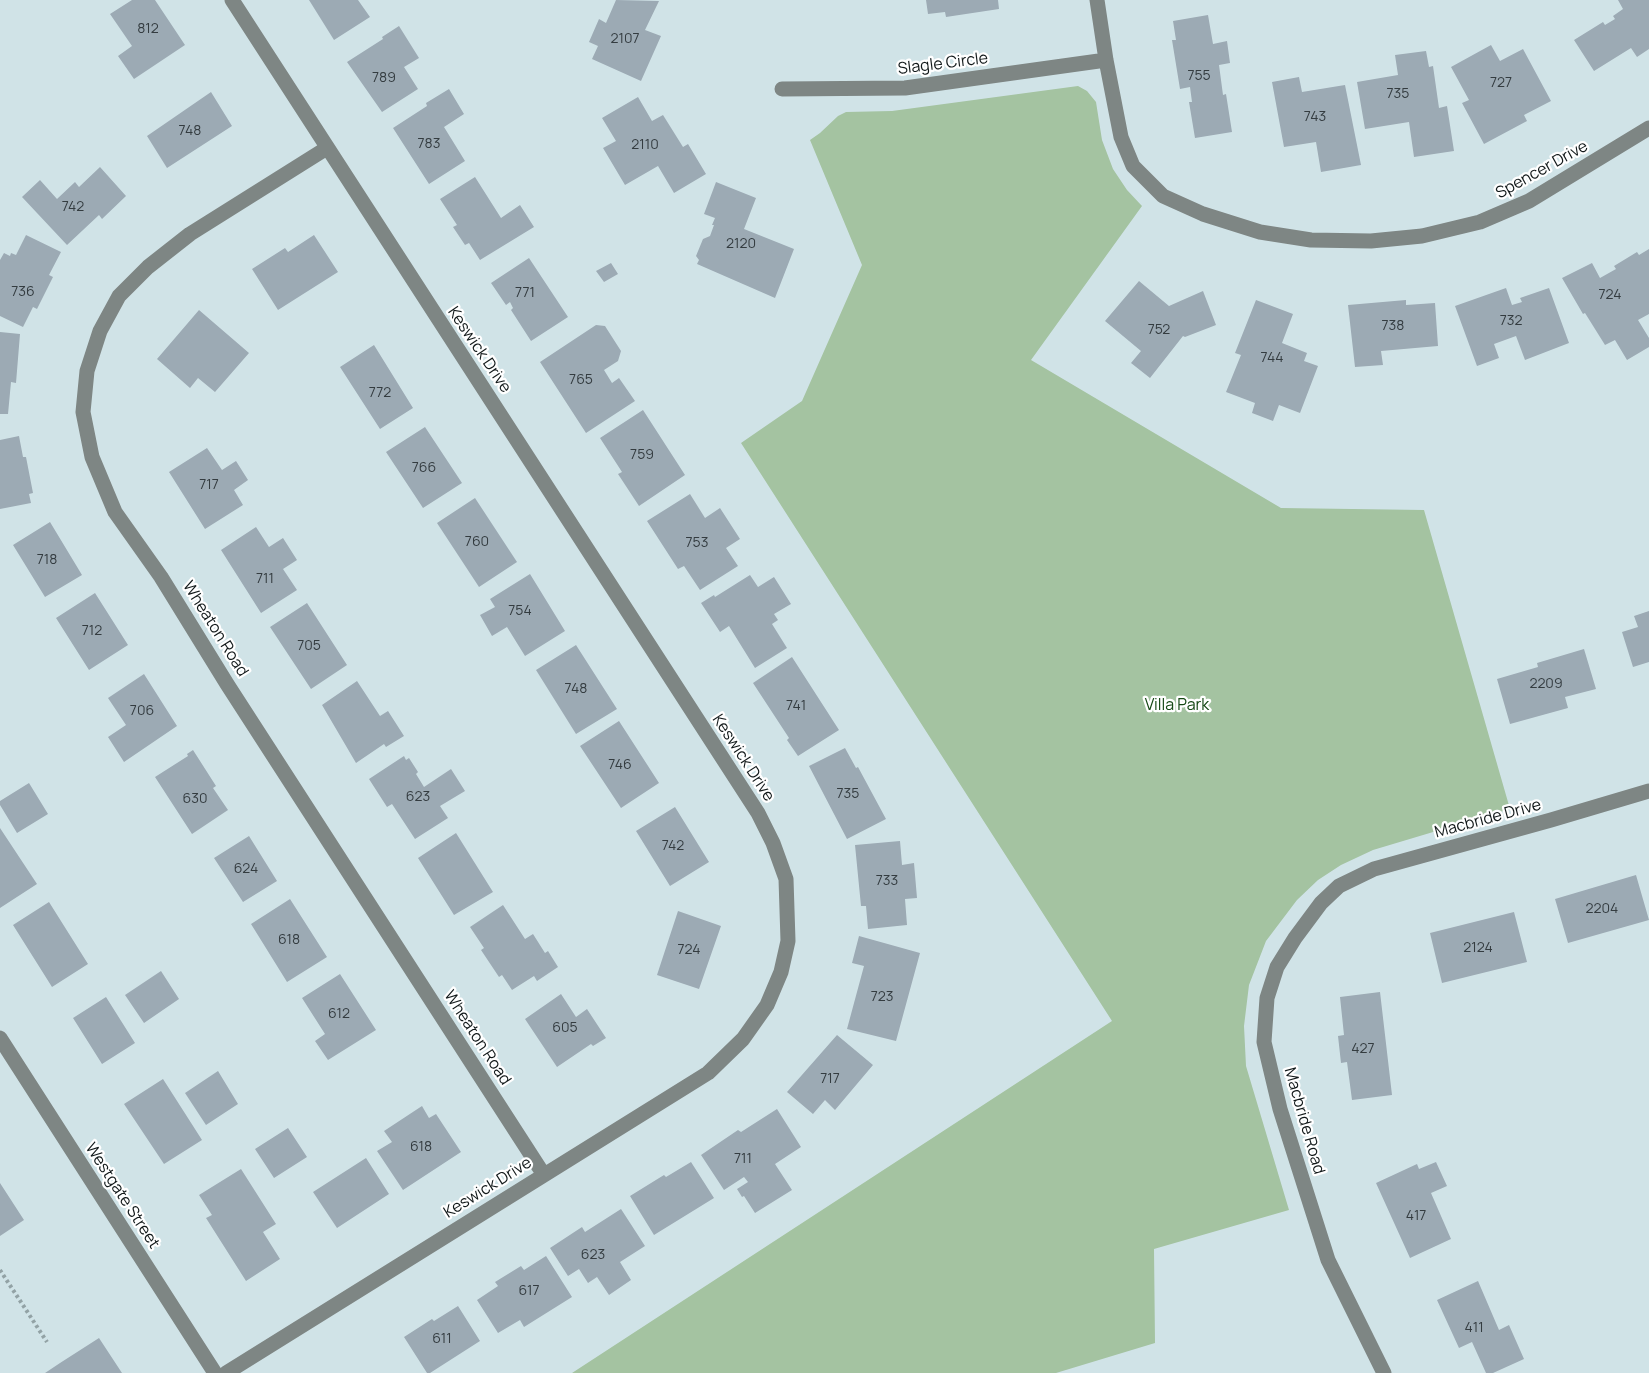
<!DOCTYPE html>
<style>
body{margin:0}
canvas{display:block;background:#d0e3e7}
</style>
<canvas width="1649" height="1373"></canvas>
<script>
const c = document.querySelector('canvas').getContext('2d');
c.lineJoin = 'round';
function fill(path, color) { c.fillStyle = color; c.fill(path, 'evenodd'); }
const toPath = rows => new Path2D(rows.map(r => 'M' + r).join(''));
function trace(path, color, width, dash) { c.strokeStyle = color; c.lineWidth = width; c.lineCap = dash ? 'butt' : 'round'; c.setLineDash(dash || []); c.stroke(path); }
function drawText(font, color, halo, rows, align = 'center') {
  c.font = font + ' Manrope,sans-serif'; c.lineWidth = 4.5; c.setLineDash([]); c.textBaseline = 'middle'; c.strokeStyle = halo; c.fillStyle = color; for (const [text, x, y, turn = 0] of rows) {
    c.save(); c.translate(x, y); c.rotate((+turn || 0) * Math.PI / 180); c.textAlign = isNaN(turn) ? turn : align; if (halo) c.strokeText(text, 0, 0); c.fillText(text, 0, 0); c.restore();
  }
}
fill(toPath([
 [1078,86,1087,91,1096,102,1102,140,1113,169,1127,190,1142,206,1031,360,1281,508,1424,510,1510,809,1373,850,1341,865,1318,880,1297,900,1266,941,1249,985,1244,1026,1246,1066,1289,1210,1154,1249,1155,1343,1056,1373,572,1373,1112,1021,741,443,802,401,862,265,810,140,820,133,838,116,846,112,892,111]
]), '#a4c3a1');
fill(toPath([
 [132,0,155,0,185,45,134,79,118,56,132,46,110,14],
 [309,0,358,0,370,17,334,40],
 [616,0,659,1,645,30,661,36,641,81,592,59,598,46,589,42,599,19,606,23],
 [926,0,998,0,999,9,946,17,945,12,928,14],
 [1618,0,1649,0,1649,49,1637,57,1631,48,1594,71,1574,40,1603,22,1605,25,1615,19,1613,16,1623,9],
 [1208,15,1213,44,1227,41,1230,63,1219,65,1223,95,1226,94,1232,132,1195,138,1189,102,1192,102,1190,87,1180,89,1172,40,1176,40,1173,21],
 [399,26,419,58,404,67,418,89,382,112,347,62,383,39,382,37],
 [1491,45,1500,61,1523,49,1551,101,1524,115,1527,121,1484,144,1462,103,1469,100,1451,67],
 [1426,51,1429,67,1433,66,1439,108,1447,106,1454,151,1414,157,1409,122,1365,129,1357,82,1398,75,1395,55],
 [1299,77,1302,92,1345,85,1361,165,1321,172,1316,142,1284,147,1272,82],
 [449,89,464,114,444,127,465,161,429,184,393,128,427,106,426,103],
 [211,92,232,126,167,168,147,136],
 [638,97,652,121,663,115,683,147,688,144,706,174,674,193,658,166,625,185,603,148,616,141,602,118],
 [100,167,126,196,102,219,99,215,67,245,22,197,40,180,57,199,75,182,79,187],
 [475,177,501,218,520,205,534,227,480,260,469,243,465,245,453,227,457,225,440,199],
 [716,182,756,198,744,229,794,249,775,298,697,264,699,260,696,256,703,239,710,236,714,225,712,225,715,218,704,214],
 [26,235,61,252,49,275,53,277,37,309,33,307,23,327,0,316,0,260,4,253,10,256,11,253,16,255],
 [314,235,338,272,278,310,252,269,285,248,288,252],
 [1649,249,1649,314,1638,320,1649,338,1649,347,1627,360,1615,340,1605,345,1585,313,1583,314,1562,278,1592,263,1600,278,1616,269,1614,266,1637,252,1639,255],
 [529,258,568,317,531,341,511,310,513,308,510,302,506,305,491,283],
 [611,263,618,274,604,282,596,271],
 [1139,281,1169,306,1203,291,1216,325,1185,337,1183,336,1150,378,1131,363,1141,351,1105,321],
 [1506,288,1512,305,1522,302,1520,298,1549,288,1569,343,1525,360,1516,336,1494,344,1499,358,1477,366,1455,306],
 [1256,300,1293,314,1282,343,1307,353,1304,361,1318,366,1300,413,1279,405,1273,421,1252,413,1255,403,1226,392,1241,355,1235,353],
 [1406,300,1406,305,1435,303,1438,346,1381,351,1383,365,1355,367,1348,305],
 [199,310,249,353,215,392,198,378,190,388,157,359],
 [596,325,605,326,621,351,618,361,604,370,612,383,619,378,635,401,586,433,540,362],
 [0,332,20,334,16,383,11,382,8,414,0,414],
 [374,345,413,408,380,429,340,367],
 [643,410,685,475,639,506,618,474,622,472,600,438],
 [425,427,462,483,423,508,386,452],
 [19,436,23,457,26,457,33,493,29,494,31,503,0,509,0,440],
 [207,448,222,470,236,461,248,480,234,490,243,505,205,529,169,472],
 [690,494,705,518,720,508,740,539,726,548,738,566,700,590,684,566,678,569,647,521],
 [475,498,517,562,479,587,437,523],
 [50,522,82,575,45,597,13,545],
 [256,527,269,547,283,538,297,560,283,569,297,590,261,613,221,550],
 [530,574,565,631,525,656,507,627,492,636,480,615,495,607,490,599],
 [750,575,758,587,774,577,791,604,774,614,778,620,772,624,787,648,755,668,729,626,720,632,701,603,714,595,715,597],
 [95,593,128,645,89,670,56,618],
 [307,603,347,665,311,689,270,627],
 [1649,611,1649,662,1633,667,1622,632,1638,627,1634,616],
 [576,645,617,709,576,734,536,670],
 [1584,649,1596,689,1565,697,1568,708,1510,724,1497,679,1538,667,1537,663],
 [792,657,839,730,798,756,787,740,789,738,753,683],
 [144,674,177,726,124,762,108,737,126,725,108,698],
 [357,681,380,716,388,711,404,736,386,747,384,744,356,763,322,705],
 [619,721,659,783,621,808,580,746],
 [845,748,856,768,858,767,886,819,847,839,809,766],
 [193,750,216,786,213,788,228,810,192,834,155,777,188,756,187,754],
 [404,756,406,760,409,758,418,772,416,774,424,787,451,769,465,791,440,806,448,818,415,839,392,804,387,807,369,779],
 [29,783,48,814,17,833,0,805,0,801],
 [675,807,709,862,670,886,636,831],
 [0,828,37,884,0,908],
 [456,833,493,892,454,915,418,858],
 [249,836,277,881,243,902,214,858],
 [900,841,902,865,914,863,917,898,905,899,907,925,868,929,866,906,861,906,855,845],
 [1636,875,1649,920,1568,943,1555,899],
 [290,899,327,957,287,982,251,924],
 [49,902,88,964,52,987,13,925],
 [503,905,525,939,533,934,545,953,548,951,558,967,537,981,534,976,512,990,502,975,499,977,481,950,484,948,470,927],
 [678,911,721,926,699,989,657,975],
 [1514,912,1527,962,1442,983,1430,933],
 [859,936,920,953,896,1041,847,1029,864,966,852,963],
 [161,971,179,999,144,1023,125,995],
 [340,974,376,1030,328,1060,315,1041,325,1034,302,998],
 [1380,992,1392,1095,1352,1100,1347,1062,1341,1063,1338,1036,1344,1035,1340,997],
 [561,994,576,1017,587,1009,606,1038,593,1046,591,1044,557,1067,525,1019],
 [106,997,135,1043,102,1064,73,1018],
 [837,1035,873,1065,835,1110,825,1100,813,1114,787,1092],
 [218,1071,238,1104,206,1125,185,1093],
 [163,1079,202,1140,164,1164,124,1104],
 [422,1106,429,1118,436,1114,461,1152,403,1190,377,1151,392,1142,384,1131],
 [777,1109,801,1147,775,1164,792,1190,755,1213,744,1196,742,1197,737,1189,748,1182,744,1177,724,1190,701,1155,738,1130,741,1132],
 [288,1128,307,1157,274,1178,255,1149],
 [366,1158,389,1194,337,1228,313,1192],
 [691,1162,714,1198,654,1235,630,1196,664,1175,666,1177],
 [1436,1162,1447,1186,1431,1193,1451,1239,1410,1258,1376,1183,1417,1164,1419,1169],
 [241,1169,276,1224,263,1232,280,1259,246,1281,206,1218,212,1215,199,1195],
 [0,1183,24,1220,0,1236],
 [621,1209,645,1246,620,1262,631,1280,609,1295,597,1277,588,1283,579,1269,568,1276,550,1248,582,1227,585,1232],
 [546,1256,572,1297,524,1327,520,1320,498,1333,477,1300,498,1286,495,1282,521,1266,524,1270],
 [1478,1281,1499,1330,1509,1325,1524,1359,1493,1373,1486,1373,1472,1342,1459,1348,1437,1300],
 [458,1306,480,1341,430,1373,427,1373,404,1337,432,1319,434,1321],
 [99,1338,122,1373,45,1373,60,1363]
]), '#9caab4');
trace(toPath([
 [0,1270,47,1342]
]), '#92a2a5', 4, [3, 3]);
trace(toPath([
 [1097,0,1106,60,1121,137,1133,166,1163,196,1203,214,1260,232,1311,240,1371,241,1422,236,1480,222,1529,201,1649,128],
 [782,89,905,88,1106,60],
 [327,148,190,234,148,267,119,296,100,331,87,371,83,412,92,457,115,512,161,577,227,684,544,1175],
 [0,1038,215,1373],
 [226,1373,708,1073,743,1039,767,1005,781,972,788,941,786,879,773,843,758,813,232,0],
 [1384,1373,1328,1260,1280,1109,1264,1042,1267,998,1277,967,1295,938,1321,903,1339,886,1374,869,1551,820,1649,791]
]), '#7e8684', 15);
drawText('14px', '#343c40', null, [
 ["812",148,29],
 ["2107",625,39],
 ["755",1199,76],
 ["789",384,78],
 ["727",1501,83],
 ["735",1398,94],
 ["743",1315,117],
 ["748",190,131],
 ["783",429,144],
 ["2110",645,145],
 ["742",73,207],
 ["2120",741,244],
 ["736",23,292],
 ["771",525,293],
 ["724",1610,295],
 ["732",1511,321],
 ["738",1393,326],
 ["752",1159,330],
 ["744",1272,358],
 ["765",581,380],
 ["772",380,393],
 ["759",642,455],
 ["766",424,468],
 ["717",209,485],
 ["760",477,542],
 ["753",697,543],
 ["718",47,560],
 ["711",265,579],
 ["754",520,611],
 ["712",92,631],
 ["705",309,646],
 ["2209",1546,684],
 ["748",576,689],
 ["741",796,706],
 ["706",142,711],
 ["746",620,765],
 ["735",848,794],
 ["623",418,797],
 ["630",195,799],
 ["742",673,846],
 ["624",246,869],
 ["733",887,881],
 ["2204",1602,909],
 ["618",289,940],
 ["2124",1478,948],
 ["724",689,950],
 ["723",882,997],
 ["612",339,1014],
 ["605",565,1028],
 ["427",1363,1049],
 ["717",830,1079],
 ["618",421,1147],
 ["711",743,1159],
 ["417",1416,1216],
 ["623",593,1255],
 ["617",529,1291],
 ["411",1474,1328],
 ["611",442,1339]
]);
drawText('16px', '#111819', '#fff', [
 ["Slagle Circle",943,64,-7],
 ["Spencer Drive",1542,170,-29],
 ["Keswick Drive",479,350,56],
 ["Wheaton Road",215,629,58],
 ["Keswick Drive",743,758,57],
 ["Macbride Drive",1488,819,-15],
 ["Wheaton Road",477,1038,57],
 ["Macbride Road",1304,1121,74],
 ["Keswick Drive",488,1188,-32],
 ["Westgate Street",122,1196,57]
]);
drawText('16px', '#154814', '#fff', [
 ["Villa Park",1177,706]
]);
</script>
